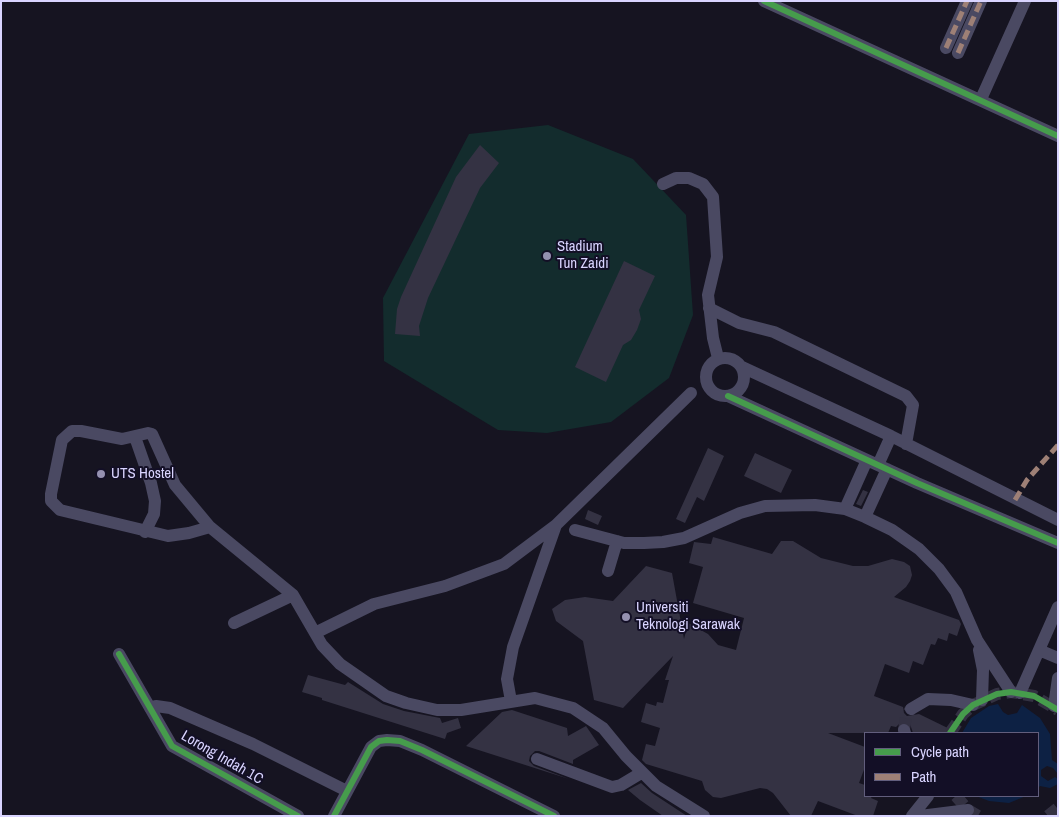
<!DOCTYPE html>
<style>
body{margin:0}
#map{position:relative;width:1059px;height:817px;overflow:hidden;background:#161421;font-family:"Archivo Narrow",sans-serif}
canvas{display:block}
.frame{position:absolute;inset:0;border:2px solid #d9d4ff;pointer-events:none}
.legend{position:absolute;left:864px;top:732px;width:175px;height:65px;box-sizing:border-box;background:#130f26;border:1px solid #625e7d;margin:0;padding:6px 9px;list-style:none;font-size:15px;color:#d9d4ff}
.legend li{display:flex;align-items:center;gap:10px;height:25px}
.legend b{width:25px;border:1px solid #625e7d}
</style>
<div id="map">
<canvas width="1059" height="817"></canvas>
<div class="frame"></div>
<ul class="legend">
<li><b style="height:6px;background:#469c4c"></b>Cycle path</li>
<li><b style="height:6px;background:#9e8076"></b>Path</li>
</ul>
</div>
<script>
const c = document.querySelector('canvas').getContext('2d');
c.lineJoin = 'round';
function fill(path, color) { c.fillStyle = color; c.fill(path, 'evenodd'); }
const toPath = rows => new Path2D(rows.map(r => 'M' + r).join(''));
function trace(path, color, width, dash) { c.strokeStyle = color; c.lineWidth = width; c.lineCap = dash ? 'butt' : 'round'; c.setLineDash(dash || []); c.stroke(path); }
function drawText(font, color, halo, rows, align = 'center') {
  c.font = font + ' "Archivo Narrow",sans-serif'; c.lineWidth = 4; c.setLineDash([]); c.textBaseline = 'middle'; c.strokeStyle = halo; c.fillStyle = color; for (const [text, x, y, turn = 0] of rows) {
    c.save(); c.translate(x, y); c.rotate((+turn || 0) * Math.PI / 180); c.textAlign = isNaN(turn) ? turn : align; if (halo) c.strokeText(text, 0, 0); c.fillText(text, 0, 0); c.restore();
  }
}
fill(toPath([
 [548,125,633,159,686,215,693,315,669,378,611,422,547,433,498,430,384,361,383,298,469,134]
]), '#132c2d');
fill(toPath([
 [998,704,1003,712,1008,715,1017,713,1022,705,1040,718,1050,734,1052,760,1058,764,1058,774,1053,768,1047,766,1041,770,1041,776,1048,781,1055,777,1058,779,1058,784,1050,788,1040,786,1038,788,1038,733,962,733,971,718,989,706],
 [976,796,1026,796,1009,803,989,801]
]), '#0d2144');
fill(toPath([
 [480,145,499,163,480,188,428,298,419,326,420,336,395,334,397,309,401,297,456,177],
 [624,261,655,276,639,310,641,319,637,330,631,340,623,345,606,382,575,367],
 [708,448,724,456,704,501,697,497,685,523,676,519],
 [755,453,792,470,781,493,744,476],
 [863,490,868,492,861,506,856,504],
 [588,510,602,516,598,525,585,519],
 [713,537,772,554,781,541,793,541,821,558,853,566,868,566,892,559,904,562,910,566,912,575,910,581,906,587,894,597,959,620,961,624,957,636,949,633,947,641,938,638,935,645,931,644,923,665,913,661,909,673,885,664,874,696,903,707,904,713,907,716,919,714,958,733,913,733,910,724,905,722,901,722,896,727,891,726,888,733,828,733,865,747,865,767,859,783,865,785,865,796,872,796,871,798,878,801,873,816,858,816,818,801,811,816,791,816,773,793,767,789,760,788,721,798,713,797,705,790,702,781,646,764,642,760,646,744,655,746,660,728,641,722,646,703,656,706,657,702,663,703,669,680,665,680,673,656,623,708,594,700,583,641,556,621,552,609,565,600,585,597,613,601,646,566,672,573,684,639,688,623,708,634,718,645,736,650,744,618,693,603,703,567,689,563,694,542,711,544],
 [308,675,345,685,348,682,383,704,404,711,440,718,442,723,458,718,461,728,447,733,445,739,322,700,322,698,302,692],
 [512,710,567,728,568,736,586,726,599,745,573,760,573,764,539,751,535,751,530,756,529,761,534,766,569,779,466,746,502,712],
 [641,783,652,793,687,816,663,816,640,800,628,790]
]), '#343243');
trace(toPath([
 [904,730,906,716,911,709],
 [950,733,963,714,973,705,997,694,1011,692,1034,696,1058,710],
 [956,796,968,810,978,816],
 [1048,816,1058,808]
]), '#333142', 12, [12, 6]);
trace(toPath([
 [764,1,1058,136],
 [946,48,967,1],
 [958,53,981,1],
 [981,99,1025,1],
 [663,184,676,178,689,178,703,184,713,197,717,257,708,295,713,338,718,358],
 [709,308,739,323,774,332,906,396,913,405,906,444],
 '706 377a19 19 0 1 1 38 0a19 19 0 1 1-38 0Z',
 [742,367,891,436,1058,520],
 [728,396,917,483,1058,543],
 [135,437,151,483,155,501,154,514,145,532],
 [878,465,891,436],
 [845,509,867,460],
 [865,517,887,469],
 [210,527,175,485,152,434,148,433,122,439,81,431,72,431,62,440,51,494,51,501,60,510,168,536,189,533,210,527,293,595,322,645,340,664,386,696,406,703,437,710,461,710,535,698,573,708,603,728,626,756,656,786,704,816],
 [575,530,624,543,644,543,663,542,684,538,740,513,765,506,815,505,845,509,865,517,892,530,919,549,939,569,956,592,977,640,1011,692],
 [608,571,617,541],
 [234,623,293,595],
 [315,633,374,604,445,586,504,564,556,525,691,393],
 [979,650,983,670,982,700],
 [1039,650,1058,658],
 [119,654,172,746,298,816],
 [1020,693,1058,607],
 [511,701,507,679,513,647,556,525],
 [1054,706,1058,678],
 [150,708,156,706,170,708,253,744,347,791],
 [911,709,928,699,951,700,973,705],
 [904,730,905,733],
 [537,759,612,787,621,785,641,773],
 [334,816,371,747,379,741,387,740,400,741,422,750,554,816],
 [912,816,928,796],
 [920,816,968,810]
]), '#4a4962', 12);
trace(toPath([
 [946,48,967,1],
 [958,53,981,1],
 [1015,500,1027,480,1058,445]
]), '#9e8076', 5, [10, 5]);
trace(toPath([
 [764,1,1058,136],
 [728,396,917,483,1058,543],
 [119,654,172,746,298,816],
 [950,733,963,714,973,705,997,694,1011,692,1034,696,1058,710],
 [334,816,371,747,379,741,387,740,400,741,422,750,554,816]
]), '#469c4c', 6);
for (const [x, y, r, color] of [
 [547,256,5,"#9591b1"],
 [101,474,5,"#9591b1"],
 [626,617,5,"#9591b1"]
]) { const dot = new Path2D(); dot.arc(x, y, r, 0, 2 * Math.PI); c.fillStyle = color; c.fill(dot); trace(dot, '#130f26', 2); }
drawText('15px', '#d9d4ff', '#130f26', [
 ["Stadium",557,247],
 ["Tun Zaidi",557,264],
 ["UTS Hostel",111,474],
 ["Universiti",636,608],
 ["Teknologi Sarawak",636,625]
], 'left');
drawText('15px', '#d9d4ff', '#130f26', [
 ["Lorong Indah 1C",222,758,30]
]);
</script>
